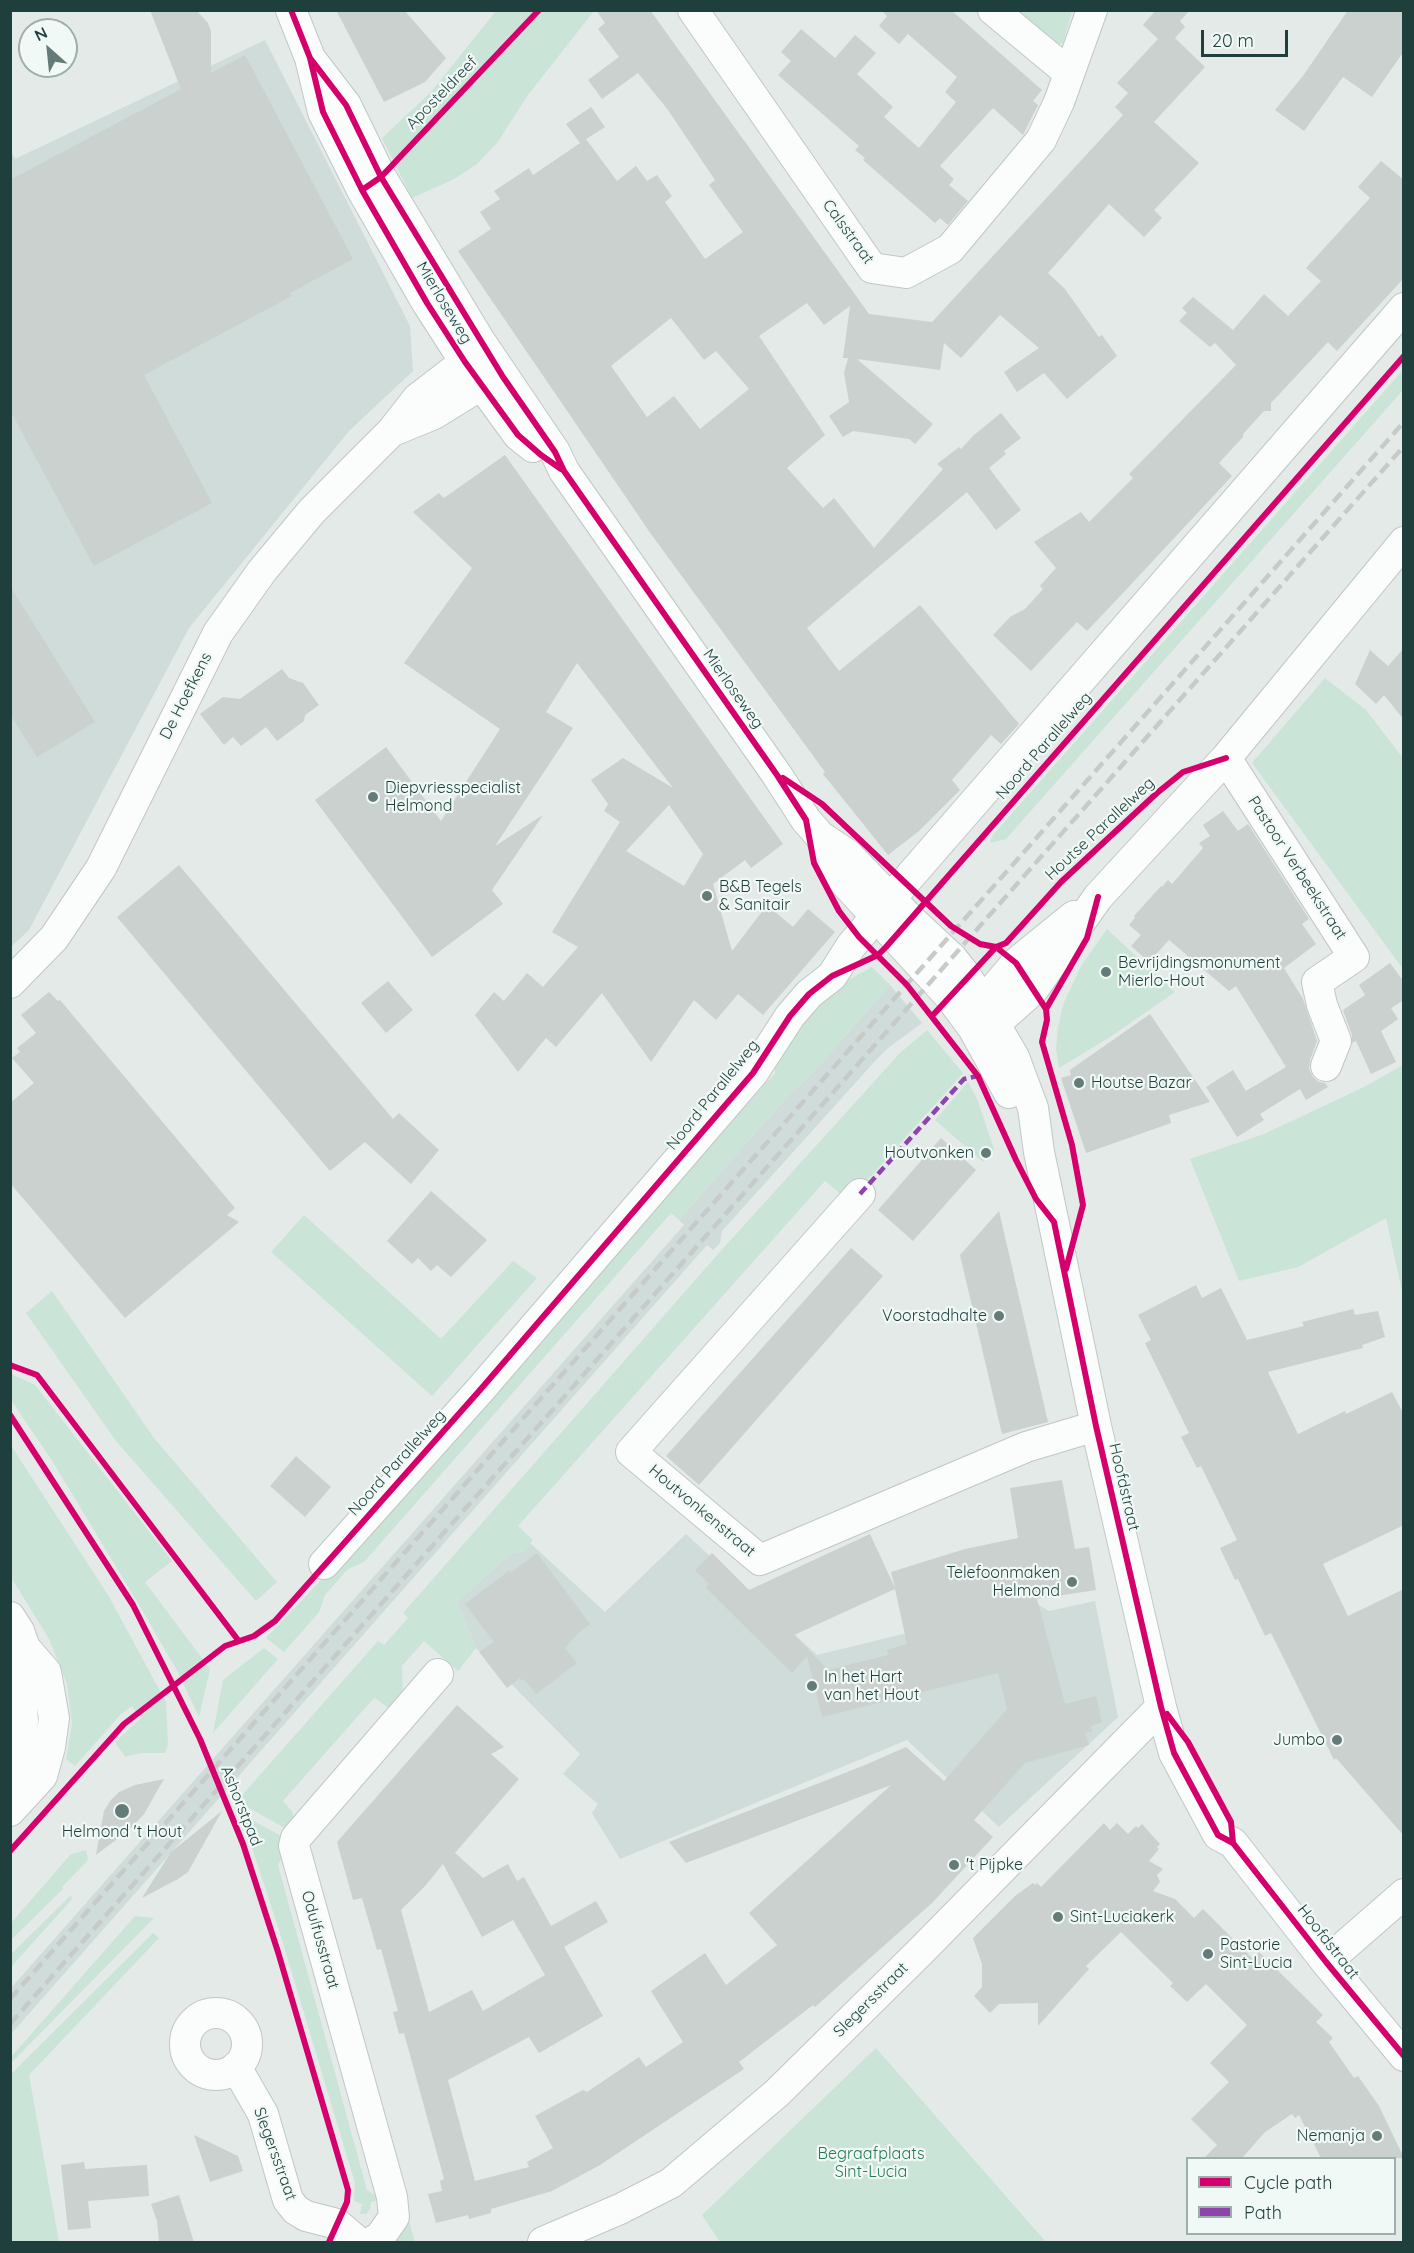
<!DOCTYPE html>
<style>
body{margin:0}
#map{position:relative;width:1414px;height:2253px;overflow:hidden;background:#e3eae8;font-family:Quicksand,sans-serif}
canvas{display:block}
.frame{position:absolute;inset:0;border:12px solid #1f3f3c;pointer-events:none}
.legend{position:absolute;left:1186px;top:2157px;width:210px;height:78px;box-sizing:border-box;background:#f1f9f6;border:2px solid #9dafac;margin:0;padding:8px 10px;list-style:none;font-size:18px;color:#1f3f3c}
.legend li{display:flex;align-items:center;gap:12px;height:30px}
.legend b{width:30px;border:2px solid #9dafac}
.north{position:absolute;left:18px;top:18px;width:60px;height:60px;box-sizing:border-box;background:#f1f9f6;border:2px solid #9dafac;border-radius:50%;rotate:333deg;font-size:16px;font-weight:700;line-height:24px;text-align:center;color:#1f3f3c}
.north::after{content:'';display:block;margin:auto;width:21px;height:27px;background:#647b78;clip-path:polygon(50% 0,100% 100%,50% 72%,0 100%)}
.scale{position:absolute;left:1201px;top:30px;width:87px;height:27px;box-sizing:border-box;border:3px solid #1f3f3c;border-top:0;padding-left:8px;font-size:18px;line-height:21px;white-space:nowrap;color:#1f3f3c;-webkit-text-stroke:4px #f1f9f6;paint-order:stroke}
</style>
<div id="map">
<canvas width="1414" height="2253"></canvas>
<div class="frame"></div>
<ul class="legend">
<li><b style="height:8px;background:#d6006c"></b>Cycle path</li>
<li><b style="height:8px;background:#8e44ad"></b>Path</li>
</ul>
<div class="north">N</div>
<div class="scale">20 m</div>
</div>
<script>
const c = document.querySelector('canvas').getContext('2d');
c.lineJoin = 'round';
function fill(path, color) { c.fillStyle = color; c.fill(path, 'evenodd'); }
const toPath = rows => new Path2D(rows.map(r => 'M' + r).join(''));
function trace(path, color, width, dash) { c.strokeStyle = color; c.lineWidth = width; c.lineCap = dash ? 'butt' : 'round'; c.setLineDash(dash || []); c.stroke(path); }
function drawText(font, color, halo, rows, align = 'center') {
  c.font = font + ' Quicksand,sans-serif'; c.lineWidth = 4.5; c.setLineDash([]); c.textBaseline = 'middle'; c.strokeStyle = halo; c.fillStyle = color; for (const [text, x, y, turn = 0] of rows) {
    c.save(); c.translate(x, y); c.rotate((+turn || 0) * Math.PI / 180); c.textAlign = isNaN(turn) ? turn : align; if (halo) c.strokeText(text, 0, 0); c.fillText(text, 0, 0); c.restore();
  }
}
fill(toPath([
 [265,40,410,326,413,371,349,431,189,628,29,930,11,947,10,150,15,159],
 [890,985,922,1023,888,1048,876,1060,722,1231,720,1243,713,1250,707,1245,11,2034,11,1988,684,1225,679,1220,792,1091,805,1081],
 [686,1534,817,1655,1034,1602,1049,1611,1095,1601,1118,1717,999,1827,907,1740,620,1859,592,1813,598,1804,563,1774,580,1754,476,1648,457,1602,509,1555,526,1550,530,1543,605,1612]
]), '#d0dcd9');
fill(toPath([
 [496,11,594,11,528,95,497,143,477,164,454,179,412,198,382,138,431,92],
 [1019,11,1072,11,1063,43,1058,44],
 [1403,370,1403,390,1006,839,990,843,992,836],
 [1325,678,1366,710,1403,758,1403,969,1252,763],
 [1107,929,1175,992,1110,1037,1059,1068,1056,1049,1058,1027,1063,1005,1081,966],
 [872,967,890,985,805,1081,792,1091,679,1220,671,1213,364,1562,348,1569,325,1595,319,1612,284,1652,266,1638,340,1560,736,1108,746,1106,775,1073,775,1063,803,1021,841,984],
 [927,1030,963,1073,853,1196,842,1195,825,1181,518,1526,533,1540,526,1550,509,1555,457,1602,476,1648,458,1671,424,1641,402,1666,403,1694,390,1707,387,1707,375,1698,373,1699,283,1801,292,1811,294,1817,286,1829,237,1801,378,1641,384,1645,408,1618,403,1613,718,1254,900,1053],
 [1403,1065,1403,1296,1386,1218,1298,1267,1239,1281,1190,1159,1264,1134,1364,1087],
 [968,1082,978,1101,994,1149,983,1162,935,1120],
 [304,1215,441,1339,513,1261,537,1278,432,1396,271,1252],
 [52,1291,154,1438,277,1582,256,1601,116,1441,26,1313],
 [11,1374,35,1385,172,1561,145,1582,210,1669,199,1717,179,1674,138,1603,51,1459,11,1400],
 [10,1444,108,1595,166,1702,168,1744,165,1753,141,1753,125,1757,115,1742,141,1718,132,1706,120,1715,75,1766,66,1759,72,1723,67,1684,49,1639,11,1577],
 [264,1648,278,1659,213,1733,223,1680],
 [241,1814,283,1837,283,1855,278,1865,367,2190,376,2196,377,2195,380,2199,371,2202,370,2209,366,2214,360,2214,362,2204,354,2201,355,2183,279,1930],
 [86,1850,88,1860,62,1887,63,1889,11,1940,11,1923,71,1854],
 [70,1896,73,1898,11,1967,11,1954],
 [135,1916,154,1918,11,2063,11,2057],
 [153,1933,159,1938,29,2075,59,2242,11,2242,11,2074],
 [876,2048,1046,2242,720,2242,702,2215],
 [405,2207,415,2242,391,2242]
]), '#cbe4d8');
fill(toPath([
 [150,10,196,10,208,23,211,31,211,73,245,55,353,259,290,293,292,296,144,375,212,503,94,566,10,410,10,180,181,89],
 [336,10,404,10,446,58,425,82,384,102],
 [596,10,650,10,869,314,932,322,1123,115,1115,107,1128,93,1117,83,1158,39,1143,25,1156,10,1190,10,1180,21,1185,27,1175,38,1205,67,1154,122,1199,163,1154,210,1162,218,1144,237,1109,204,1048,273,1065,289,1099,337,1102,335,1117,356,1067,399,1044,373,1017,392,1004,372,1039,348,1000,315,961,358,944,343,940,370,857,359,933,424,915,444,909,439,853,431,843,437,829,416,849,402,844,373,848,358,843,358,850,306,824,325,807,303,759,336,825,435,787,468,823,508,834,498,874,548,943,469,937,464,959,447,961,449,974,435,1001,413,1021,438,1004,451,1006,454,989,468,1021,510,996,530,967,492,807,628,839,671,920,605,1019,724,1001,744,991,735,952,780,960,790,919,831,888,855,823,774,825,772,651,534,458,251,491,229,480,212,500,199,494,191,529,168,533,175,586,139,617,181,636,166,647,181,657,175,672,196,665,202,705,259,743,232,709,185,715,180,668,110,638,73,602,99,588,80,619,57,598,29,605,23],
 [671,318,704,360,716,351,749,389,700,429,674,396,647,417,611,366],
 [881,10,951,10,1042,90,1033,101,1038,105,1023,135,993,108,940,166,954,179,949,185,968,201,948,225,940,218,935,223,863,160,865,158,855,150,859,146,778,75,791,61,781,52,801,29,835,58,855,35,876,53,857,74,893,107,884,117,919,148,956,102,945,92,957,77,908,34,899,44,879,26,887,16],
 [1348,10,1404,10,1404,51,1372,97,1343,77,1304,131,1275,110,1303,76],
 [591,107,605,127,580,143,566,124],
 [1381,161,1404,180,1404,278,1337,351,1328,342,1271,403,1271,411,1264,411,1243,434,1243,437,1219,463,1232,476,1123,593,1087,631,1077,622,1031,671,993,635,1010,617,1025,609,1043,589,1040,586,1056,568,1034,542,1081,512,1089,522,1133,478,1129,474,1236,365,1215,343,1210,347,1179,321,1187,313,1182,308,1193,297,1233,330,1264,294,1288,316,1321,281,1306,268,1370,198,1358,187],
 [505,455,783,844,751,868,745,860,713,884,732,951,767,905,793,927,808,909,835,932,763,1015,738,994,716,1020,694,1000,651,1062,602,993,556,1047,546,1038,518,1072,475,1015,494,992,504,1001,527,973,543,987,578,947,552,932,620,822,604,811,608,804,591,780,623,758,673,788,577,663,546,712,573,728,495,846,543,815,492,890,503,904,432,957,315,800,386,747,441,821,500,729,404,663,472,568,413,512,439,493,444,498],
 [669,805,703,854,684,886,626,851],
 [10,586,95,722,37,757,10,714],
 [1404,648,1404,720,1384,695,1376,704,1355,684,1370,650,1388,666],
 [282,669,289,678,303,683,319,705,305,715,304,721,277,741,266,727,241,746,233,737,224,745,200,714,223,697,240,699],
 [1223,811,1238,831,1248,824,1309,919,1302,924,1316,944,1284,968,1303,999,1317,1041,1310,1060,1309,1069,1313,1077,1319,1082,1325,1083,1328,1087,1306,1100,1300,1089,1260,1114,1264,1120,1237,1137,1206,1087,1233,1070,1246,1091,1286,1067,1236,986,1229,991,1169,940,1149,962,1131,946,1141,935,1129,925,1135,918,1134,916,1161,886,1162,887,1168,880,1172,884,1203,848,1199,843,1210,836,1203,825],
 [179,865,393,1119,399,1113,439,1150,411,1184,365,1142,330,1171,117,917],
 [1390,963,1404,982,1404,1000,1391,1008,1398,1019,1381,1031,1396,1062,1371,1074,1356,1041,1352,1043,1352,1035,1343,1010,1365,995,1359,985],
 [388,981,413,1010,386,1033,361,1003],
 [49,992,58,1001,60,1000,235,1208,227,1215,239,1222,125,1318,10,1183,10,1103,34,1083,12,1058,20,1052,17,1048,36,1033,21,1015],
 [1150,1014,1210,1102,1169,1115,1171,1123,1086,1153,1061,1078,1071,1075,1070,1070],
 [941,1138,976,1170,913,1241,878,1210],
 [431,1191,487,1240,451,1277,437,1265,431,1271,418,1258,412,1264,387,1241],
 [999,1211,1048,1422,1002,1434,960,1255],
 [851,1248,883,1276,699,1485,666,1456],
 [1196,1285,1202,1298,1221,1288,1247,1340,1304,1326,1302,1322,1353,1309,1355,1315,1378,1311,1385,1337,1362,1345,1363,1348,1268,1372,1298,1434,1345,1411,1346,1414,1392,1392,1404,1415,1404,1525,1323,1564,1348,1616,1404,1589,1404,1836,1336,1758,1334,1760,1271,1633,1265,1636,1238,1579,1235,1580,1220,1548,1237,1540,1201,1466,1197,1468,1181,1437,1189,1433,1145,1343,1151,1340,1138,1315],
 [296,1456,331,1487,305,1517,270,1486],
 [1062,1480,1075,1549,1089,1547,1096,1590,1037,1599,1065,1704,1096,1696,1102,1722,1091,1726,1092,1732,1085,1733,1089,1745,1025,1763,974,1820,993,1837,932,1903,815,2007,813,2005,739,2062,744,2069,600,2165,552,2191,491,2209,491,2213,469,2219,468,2215,436,2223,428,2194,442,2191,440,2181,444,2179,404,2033,399,2034,393,2012,398,2011,381,1949,377,1950,362,1898,353,1900,337,1842,457,1705,504,1747,491,1754,519,1779,455,1853,483,1878,508,1864,517,1881,524,1877,551,1926,596,1901,608,1922,564,1947,603,2016,539,2053,529,2037,448,2080,475,2181,529,2167,527,2162,553,2148,535,2116,583,2090,587,2092,639,2057,646,2067,683,2042,651,1991,705,1953,726,1985,777,1945,749,1913,891,1785,686,1863,669,1842,865,1765,906,1747,944,1781,1007,1709,998,1673,822,1717,807,1656,792,1673,706,1588,709,1584,695,1570,712,1553,749,1590,870,1534,895,1588,891,1572,965,1549,1018,1538,1010,1488],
 [895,1589,907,1644,887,1650,888,1655,828,1670,794,1635],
 [443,1864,482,1937,513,1920,545,1975,483,2011,472,1990,429,2012,401,1910,425,1886],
 [537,1553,590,1624,579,1632,565,1648,577,1663,536,1694,524,1679,522,1681,520,1678,507,1688,479,1652,494,1642,465,1604,510,1570,511,1573],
 [164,1779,144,1814,129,1830,96,1855,104,1811,111,1800,119,1792,135,1785],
 [222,1811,188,1872,178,1879,142,1898,171,1852],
 [1104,1823,1110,1830,1117,1823,1128,1834,1136,1826,1138,1828,1142,1824,1160,1844,1157,1847,1159,1849,1149,1861,1163,1869,1157,1875,1160,1882,1153,1891,1175,1899,1194,1918,1203,1909,1253,1959,1259,1952,1323,2015,1316,2022,1333,2038,1329,2042,1354,2078,1358,2076,1379,2106,1404,2158,1321,2158,1299,2115,1295,2118,1292,2114,1265,2132,1242,2158,1204,2158,1217,2145,1191,2119,1229,2082,1210,2063,1247,2025,1206,1984,1187,2002,1170,1986,1173,1983,1121,1932,1086,1966,1089,1969,1038,2026,1038,2003,999,2004,990,2013,974,1996,982,1987,982,1964,973,1938,1015,1896,1033,1883,1035,1885,1037,1883,1041,1887],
 [194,2135,238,2156,243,2171,210,2182],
 [84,2162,85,2169,147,2165,149,2196,88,2201,91,2228,68,2230,61,2165],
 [179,2195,194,2242,159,2242,157,2221,151,2204]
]), '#cad1cf');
const minor = toPath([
 [291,10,310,58,323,112,362,190,427,303,465,362,518,435,533,447],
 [693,10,872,268,906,273,950,249,1041,140,1059,102,1092,10],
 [993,10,1069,73],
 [310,58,346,105,381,177,480,341,555,452,564,471,777,775,806,820,820,836,838,875,950,997,973,1028,1009,1093],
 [395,430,434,414,481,385,490,368],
 [1226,758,1354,957,1317,982,1322,1005,1336,1041,1326,1066],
 [820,836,847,854,910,919,952,958,967,977,1014,1057,1033,1108,1039,1152,1096,1426,1161,1707,1174,1753,1218,1835,1233,1843,1326,1962,1404,2056],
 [10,983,54,938,101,868,218,633,262,571,312,511,392,431,417,399,465,362,493,362],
 [975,1021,982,1003,1016,963,1074,916],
 [977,1027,996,1023,1033,990,1098,897,1226,758,1404,542],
 [860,1194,631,1452,760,1560,1026,1447,1096,1426],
 [324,1564,480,1390,753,1073,790,1016,809,994,832,976,851,946,905,882,1404,308],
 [10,1617,19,1631,25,1648,46,1672,54,1718,50,1747,42,1776,10,1811],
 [21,1798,15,1779,20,1754,23,1721,20,1681,25,1648],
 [1326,1962,1404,1894],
 '185 2044a31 31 0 1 1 62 0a31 31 0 1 1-62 0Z',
 [236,2067,263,2114,288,2200,296,2210,306,2216,337,2224,358,2242],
 [371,2242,380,2237,394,2217,392,2197,294,1846,296,1838,302,1831,438,1674],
 [543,2242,620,2209,671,2183,777,2093,921,1951,1161,1707]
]);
trace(minor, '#c0c7c5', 32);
trace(minor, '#fbfcfc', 30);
trace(toPath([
 [10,1999,1404,422],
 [10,2024,1404,446]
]), '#c6cbca', 4.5, [12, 6]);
trace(toPath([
 [860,1194,964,1079,978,1076]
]), '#8e44ad', 4.5, [9, 4.5]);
trace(toPath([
 [291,10,310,58,323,112,362,190,427,303,465,362,518,435,541,455,561,469],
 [310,58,346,105,381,177,503,377,555,452,564,471,777,775,806,820,814,863,839,911,859,937,907,985,978,1076,1016,1160,1036,1199,1054,1222,1096,1426,1161,1707,1174,1753,1218,1835,1233,1843,1326,1962,1404,2056],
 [362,190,381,177,539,10],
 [783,778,822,804,951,926,980,944,996,947,1016,963,1046,1009,1047,1020,1042,1042,1072,1145,1083,1205,1066,1269],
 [1046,1009,1087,938,1098,897],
 [932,1016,996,947,1006,943,1061,882,1157,793,1183,772,1226,758],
 [10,1365,37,1375,238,1640],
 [10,1415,133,1605,200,1739,243,1844,278,1952,348,2190,347,2202,329,2242],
 [1167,1714,1188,1742,1231,1822,1233,1843],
 [10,1851,124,1724,225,1646,254,1636,275,1621,480,1390,753,1073,790,1016,809,994,832,976,878,955,886,947,1404,356]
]), '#d6006c', 6);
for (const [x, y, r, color] of [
 [373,797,6,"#647b78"],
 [707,896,6,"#647b78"],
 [1106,972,6,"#647b78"],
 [1079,1083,6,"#647b78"],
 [986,1153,6,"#647b78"],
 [999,1316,6,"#647b78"],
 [1072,1582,6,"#647b78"],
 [812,1686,6,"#647b78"],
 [1337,1740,6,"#647b78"],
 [122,1811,8,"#647b78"],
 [954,1865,6,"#647b78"],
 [1058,1917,6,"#647b78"],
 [1208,1954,6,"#647b78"],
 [1377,2136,6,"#647b78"]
]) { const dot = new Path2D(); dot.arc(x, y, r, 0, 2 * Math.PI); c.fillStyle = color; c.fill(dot); trace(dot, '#f1f9f6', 2); }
drawText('16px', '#1f3f3c', '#f1f9f6', [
 ["Aposteldreef",442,93,-46],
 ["Calsstraat",848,232,54],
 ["Mierloseweg",444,303,59],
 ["Mierloseweg",733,689,55],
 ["De Hoefkens",186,696,-63],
 ["Noord Parallelweg",1044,746,-49],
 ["Houtse Parallelweg",1100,829,-43],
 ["Pastoor Verbeekstraat",1297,868,57],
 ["Noord Parallelweg",713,1095,-51],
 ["Noord Parallelweg",397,1463,-48],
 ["Hoofdstraat",1124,1487,77],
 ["Houtvonkenstraat",702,1511,40],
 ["Ashorstpad",241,1806,68],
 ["Odulfusstraat",320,1940,74],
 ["Hoofdstraat",1328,1942,52],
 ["Slegersstraat",871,2000,-45],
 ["Slegersstraat",275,2154,70]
]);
drawText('16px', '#1f3f3c', '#f1f9f6', [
 ["Diepvriesspecialist",385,788],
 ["Helmond",385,806],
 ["B&B Tegels",719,887],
 ["& Sanitair",719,905],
 ["Bevrijdingsmonument",1118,963],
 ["Mierlo-Hout",1118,981],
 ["Houtse Bazar",1091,1083],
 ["Houtvonken",974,1153,"right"],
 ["Voorstadhalte",987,1316,"right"],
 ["Telefoonmaken",1060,1573,"right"],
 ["Helmond",1060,1591,"right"],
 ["In het Hart",824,1677],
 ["van het Hout",824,1695],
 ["Jumbo",1325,1740,"right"],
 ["Helmond 't Hout",122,1832,"center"],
 ["'t Pijpke",966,1865],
 ["Sint-Luciakerk",1070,1917],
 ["Pastorie",1220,1945],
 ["Sint-Lucia",1220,1963],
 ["Nemanja",1365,2136,"right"]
], 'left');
drawText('16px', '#257a55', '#f1f9f6', [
 ["Begraafplaats",871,2154],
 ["Sint-Lucia",871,2172]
]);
</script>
